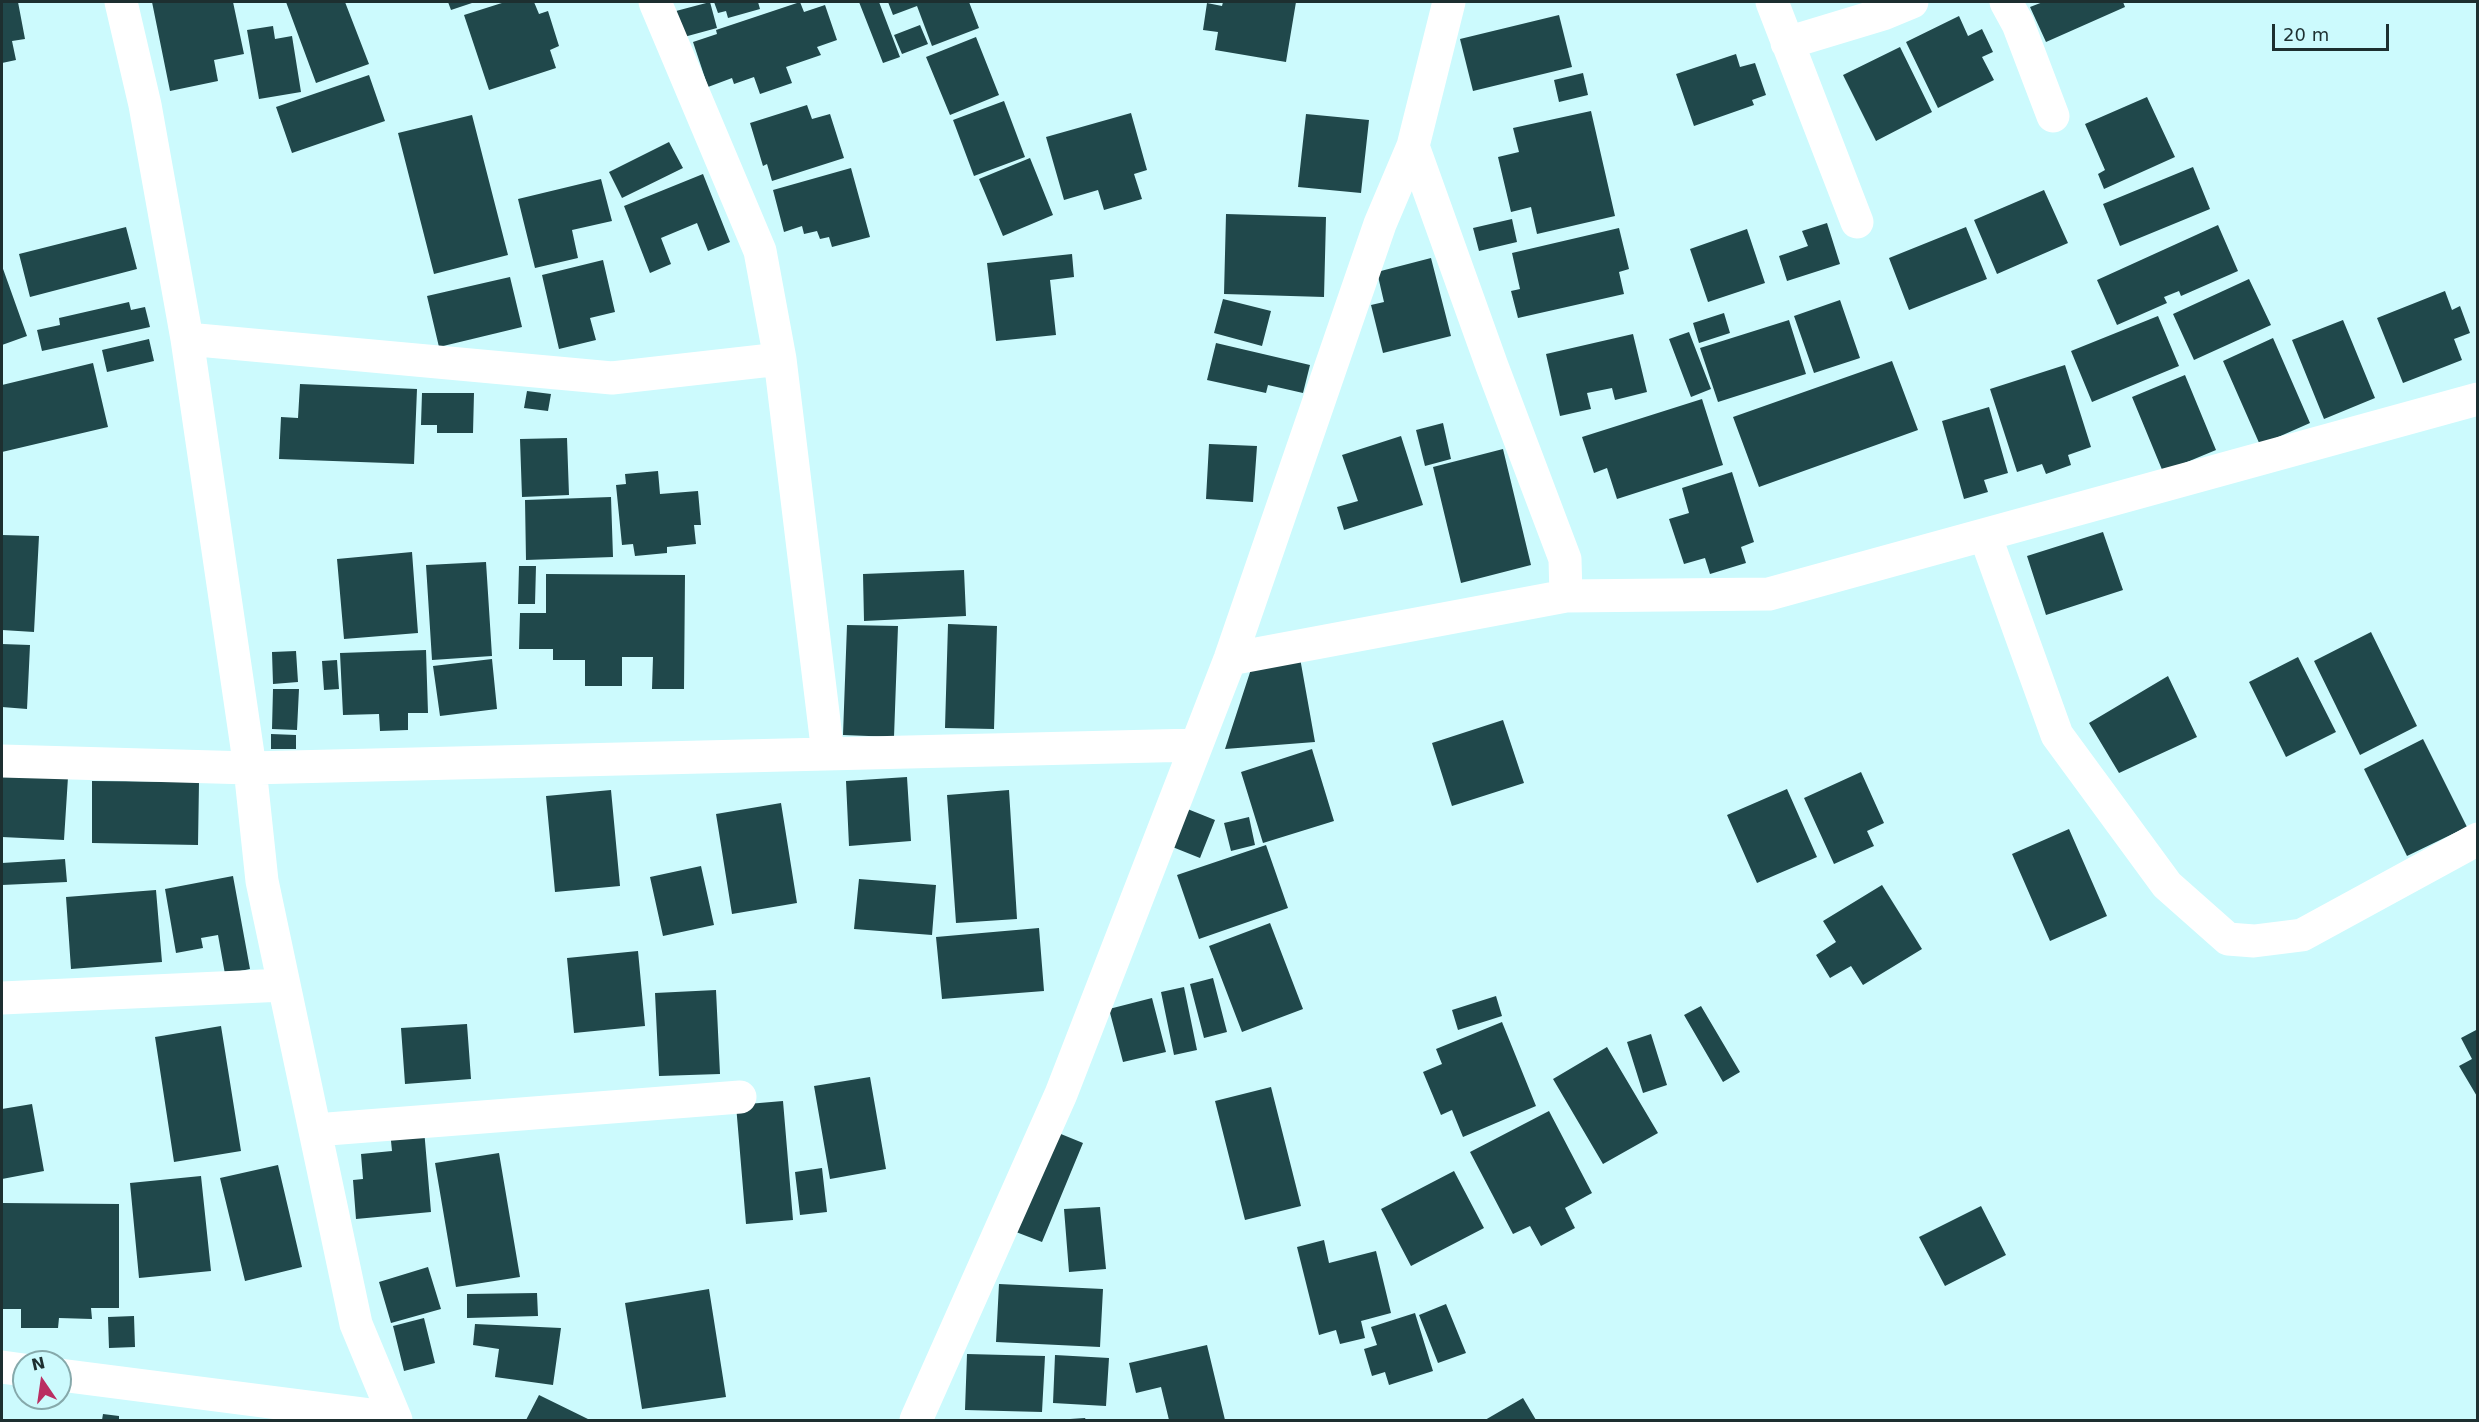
<!DOCTYPE html>
<style>
body{margin:0}
#map{position:relative;width:2479px;height:1422px;overflow:hidden;background:#ccfafd;font-family:"DejaVu Sans",sans-serif}
canvas{display:block}
.frame{position:absolute;inset:0;border:3px solid #1d2f30;pointer-events:none}
.north{position:absolute;left:12px;top:1350px;width:60px;height:60px;box-sizing:border-box;background:#ccfafd;border:2px solid #86a9ab;border-radius:50%;rotate:347deg;font-size:16px;font-weight:700;line-height:24px;text-align:center;color:#1d2f30}
.north::after{content:'';display:block;margin:auto;width:21px;height:27px;background:#ba2e62;clip-path:polygon(50% 0,100% 100%,50% 72%,0 100%)}
.scale{position:absolute;left:2272px;top:24px;width:117px;height:27px;box-sizing:border-box;border:3px solid #1d2f30;border-top:0;padding-left:8px;font-size:18px;line-height:21px;white-space:nowrap;color:#1d2f30;-webkit-text-stroke:4px #ccfafd;paint-order:stroke}
</style>
<div id="map">
<canvas width="2479" height="1422"></canvas>
<div class="frame"></div>
<div class="north">N</div>
<div class="scale">20 m</div>
</div>
<script>
const c = document.querySelector('canvas').getContext('2d');
c.lineJoin = 'round';
function fill(path, color) { c.fillStyle = color; c.fill(path, 'evenodd'); }
const toPath = rows => new Path2D(rows.map(r => 'M' + r).join(''));
function trace(path, color, width, dash) { c.strokeStyle = color; c.lineWidth = width; c.lineCap = dash ? 'butt' : 'round'; c.setLineDash(dash || []); c.stroke(path); }
fill(toPath([
 [2,2,18,2,25,39,12,41,16,60,2,63],
 [152,2,233,2,244,54,214,60,218,81,170,91],
 [286,2,345,2,369,64,316,83],
 [448,2,475,2,451,10],
 [505,2,534,2,539,14,548,11,559,46,550,50,556,68,489,90,464,15],
 [710,2,717,28,684,37,676,11],
 [714,2,758,2,760,9,728,18,726,11,718,13],
 [800,2,804,12,825,5,837,40,817,47,821,55,786,67,792,83,760,94,754,77,734,84,732,78,708,87,693,42,717,34,716,30],
 [859,2,879,2,900,57,883,63],
 [888,2,969,2,979,28,932,46,917,6,893,15],
 [1223,2,1296,2,1286,62,1215,50,1218,32,1203,30,1207,3,1222,6],
 [2043,2,2123,2,2125,7,2046,42,2030,7],
 [1559,15,1572,67,1473,91,1460,39],
 [1959,16,1968,36,1982,29,1993,52,1982,57,1994,80,1938,108,1906,42],
 [920,25,928,44,902,54,894,35],
 [273,26,275,39,292,36,301,92,259,99,247,30],
 [976,37,999,95,950,115,926,57],
 [1900,47,1932,112,1876,141,1843,75],
 [1736,54,1740,67,1755,63,1766,95,1752,100,1754,105,1694,126,1676,74],
 [1583,73,1588,95,1559,102,1554,80],
 [369,75,385,121,292,153,276,107],
 [2147,97,2175,157,2104,189,2098,174,2105,170,2085,124],
 [1004,101,1025,157,974,176,953,120],
 [807,105,812,119,830,114,844,158,772,181,767,164,763,166,750,123],
 [1591,111,1615,216,1537,234,1531,207,1511,212,1498,157,1519,152,1513,128],
 [1131,113,1147,170,1134,174,1142,199,1104,210,1098,190,1064,200,1046,137],
 [1306,114,1369,120,1361,193,1298,187],
 [472,115,508,255,434,274,398,133],
 [669,142,683,168,622,198,609,172],
 [1030,158,1053,215,1003,236,979,179],
 [2193,167,2210,209,2120,246,2103,204],
 [851,168,870,237,832,247,829,237,820,239,817,231,804,234,802,226,784,232,773,190],
 [703,174,730,242,708,251,697,223,661,238,671,264,650,273,624,206],
 [601,179,612,221,572,230,578,258,535,268,518,199],
 [2044,190,2068,243,1997,274,1974,220],
 [1226,214,1326,217,1324,297,1224,294],
 [1512,219,1517,242,1479,251,1473,228],
 [1827,223,1840,264,1787,281,1779,256,1808,246,1802,231],
 [2218,225,2238,271,2181,296,2179,291,2164,297,2167,303,2117,325,2097,280],
 [126,227,137,269,30,297,19,254],
 [1966,227,1987,279,1909,310,1889,258],
 [1619,228,1629,269,1619,272,1624,294,1518,318,1511,291,1520,289,1512,253],
 [1747,229,1765,283,1708,302,1690,249],
 [1072,254,1074,277,1050,280,1056,335,996,341,987,263],
 [1431,258,1451,336,1383,353,1371,305,1384,302,1377,272],
 [603,260,615,312,590,318,596,340,559,349,542,275],
 [2,266,27,336,2,345],
 [510,277,522,327,439,347,427,296],
 [2249,279,2271,325,2194,360,2173,314],
 [2445,291,2452,310,2460,306,2470,333,2454,339,2462,360,2403,383,2377,318],
 [1223,299,1271,311,1262,346,1214,333],
 [1840,300,1860,358,1814,373,1794,316],
 [129,302,131,310,145,307,150,327,42,351,37,330,60,325,59,318],
 [1724,313,1730,333,1699,343,1693,323],
 [2158,316,2179,366,2092,402,2071,351],
 [1789,320,1806,374,1718,402,1700,348],
 [2343,320,2375,398,2324,419,2292,340],
 [1689,332,1711,389,1691,397,1669,339],
 [1633,334,1647,392,1615,400,1612,388,1587,393,1591,409,1560,416,1546,354],
 [2273,338,2310,423,2260,445,2223,361],
 [149,339,154,361,107,372,102,350],
 [1216,343,1310,365,1303,393,1268,385,1266,393,1207,380],
 [1892,361,1918,430,1759,487,1733,417],
 [93,363,108,427,2,452,2,385],
 [2065,365,2091,447,2068,455,2071,465,2046,474,2042,464,2017,472,1990,389],
 [2185,375,2216,450,2163,472,2132,397],
 [300,384,417,389,414,464,279,459,281,417,298,418],
 [527,391,551,394,548,411,524,408],
 [422,393,474,393,473,433,437,433,437,425,421,425],
 [1702,399,1723,465,1617,499,1607,468,1594,473,1582,437],
 [1989,407,2008,473,1984,480,1988,492,1964,499,1942,421],
 [1443,423,1451,459,1425,466,1416,430],
 [1401,436,1423,505,1344,530,1337,507,1358,501,1342,455],
 [567,438,569,495,522,497,520,439],
 [1209,444,1257,446,1253,502,1206,499],
 [1503,449,1531,565,1461,583,1433,467],
 [658,471,660,494,698,491,701,525,694,525,696,544,667,547,667,553,635,556,633,544,622,545,616,485,626,484,625,474],
 [1732,472,1754,542,1741,547,1746,563,1710,574,1705,558,1684,564,1669,519,1689,513,1682,488],
 [611,497,613,557,526,560,525,500],
 [2103,532,2123,590,2046,615,2027,556],
 [2,535,39,536,34,632,2,630],
 [412,552,418,633,344,639,337,559],
 [486,562,492,656,432,660,426,565],
 [519,566,536,566,535,604,518,604],
 [964,570,966,616,864,621,863,574],
 [546,574,685,575,684,689,652,689,653,657,622,657,622,686,585,686,585,660,553,660,553,649,519,649,520,613,546,613],
 [948,624,997,626,994,729,945,728],
 [847,625,898,626,894,737,843,735],
 [2371,632,2417,726,2360,755,2314,661],
 [2,644,30,645,27,709,2,707],
 [426,650,428,713,408,713,408,730,380,731,379,714,343,715,340,653],
 [296,651,298,682,273,684,272,652],
 [2298,657,2336,732,2286,757,2249,682],
 [1300,658,1315,742,1225,749,1254,660],
 [492,659,497,709,440,716,433,666],
 [337,660,339,689,324,690,322,661],
 [2168,676,2197,737,2119,773,2089,723],
 [273,689,299,689,297,730,272,729],
 [1503,720,1524,783,1452,806,1432,743],
 [271,734,296,735,296,749,271,749],
 [2423,739,2467,827,2407,856,2364,769],
 [1312,749,1334,821,1263,843,1241,772],
 [1861,772,1884,823,1867,831,1874,846,1834,864,1804,798],
 [2,774,68,777,64,840,2,837],
 [907,777,911,841,849,846,846,781],
 [92,781,199,782,198,845,92,843],
 [1787,789,1817,857,1757,883,1727,815],
 [611,790,620,886,555,892,546,796],
 [1009,790,1017,919,956,923,947,795],
 [781,803,797,903,732,914,716,814],
 [1185,808,1215,820,1200,858,1170,846],
 [1249,817,1255,845,1231,851,1224,823],
 [2069,829,2107,916,2050,941,2012,854],
 [1266,845,1288,908,1199,939,1177,875],
 [65,859,67,882,2,885,2,863],
 [701,866,714,925,663,936,650,877],
 [233,876,250,969,225,974,218,935,201,938,203,948,176,953,165,889],
 [859,879,936,885,932,935,854,929],
 [1882,885,1922,949,1863,985,1851,966,1830,978,1816,955,1836,942,1823,921],
 [156,890,162,962,71,969,66,897],
 [1270,923,1303,1009,1242,1032,1209,946],
 [1039,928,1044,991,942,999,936,937],
 [638,951,645,1026,574,1033,567,958],
 [1213,978,1227,1032,1204,1038,1190,984],
 [1184,987,1197,1050,1174,1055,1161,992],
 [716,990,720,1074,659,1076,655,993],
 [1496,996,1502,1016,1458,1030,1452,1010],
 [1152,998,1166,1052,1123,1062,1109,1009],
 [1701,1006,1740,1072,1723,1082,1684,1015],
 [1502,1022,1536,1106,1463,1137,1452,1110,1441,1115,1423,1072,1442,1064,1436,1049],
 [467,1024,471,1079,405,1084,401,1028],
 [221,1026,241,1151,174,1162,155,1037],
 [2478,1029,2478,1098,2459,1066,2472,1059,2461,1038],
 [1651,1034,1667,1085,1643,1093,1627,1042],
 [1607,1047,1658,1133,1603,1164,1553,1079],
 [870,1077,886,1169,830,1179,814,1086],
 [1271,1087,1301,1206,1245,1220,1215,1101],
 [783,1101,793,1220,746,1224,736,1105],
 [32,1104,44,1171,2,1179,2,1109],
 [1549,1111,1592,1193,1565,1208,1575,1228,1541,1246,1530,1226,1513,1234,1470,1152],
 [424,1129,431,1212,356,1219,353,1180,363,1179,361,1154,392,1151,390,1131],
 [1056,1132,1083,1143,1042,1242,1016,1232],
 [499,1153,520,1277,456,1287,435,1163],
 [278,1165,302,1267,245,1281,220,1178],
 [822,1168,827,1212,800,1215,795,1172],
 [1454,1171,1484,1228,1411,1266,1381,1209],
 [201,1176,211,1271,139,1278,130,1183],
 [2,1203,119,1204,119,1308,91,1308,92,1319,59,1318,58,1328,21,1328,21,1309,2,1309],
 [1981,1206,2006,1255,1945,1286,1919,1237],
 [1100,1207,1106,1269,1069,1272,1064,1209],
 [1324,1240,1329,1263,1376,1251,1391,1313,1361,1321,1365,1338,1340,1344,1336,1330,1319,1335,1297,1247],
 [428,1267,441,1309,391,1323,379,1282],
 [999,1284,1103,1289,1100,1347,996,1342],
 [709,1289,726,1397,642,1409,625,1303],
 [537,1293,538,1316,467,1318,467,1294],
 [1446,1304,1466,1353,1438,1363,1419,1315],
 [1415,1313,1433,1371,1389,1385,1385,1372,1372,1376,1364,1349,1377,1345,1371,1327],
 [134,1316,135,1347,109,1348,108,1317],
 [424,1318,435,1363,404,1371,393,1326],
 [475,1324,561,1328,553,1385,495,1377,499,1349,473,1345],
 [1207,1345,1225,1420,1169,1420,1161,1387,1136,1393,1129,1363],
 [967,1354,1045,1356,1042,1412,965,1410],
 [1055,1355,1109,1358,1106,1406,1053,1403],
 [539,1395,590,1420,526,1420],
 [1523,1398,1536,1420,1485,1420],
 [103,1414,119,1416,119,1420,102,1420],
 [1085,1418,1086,1420,1070,1420,1070,1419]
]), '#20484b');
trace(toPath([
 [121,2,145,105,187,339,250,768,262,881,356,1324,396,1420],
 [655,2,760,251,780,359,828,754],
 [1772,2,1857,222],
 [2006,2,2018,24,2053,116],
 [1787,43,1883,14,1912,2],
 [1413,146,1492,366,1565,559,1566,596],
 [187,339,612,378,780,359],
 [1985,535,2057,735,2167,885,2228,939,2254,941,2302,935,2478,839],
 [1230,659,1566,596,1769,594,2478,399],
 [2,761,250,768,1196,745],
 [2,998,284,985],
 [315,1130,740,1097],
 [2,1367,24,1370],
 [60,1375,395,1418],
 [916,1420,1061,1094,1230,659,1380,224,1413,146,1449,2]
]), '#fff', 33);
</script>
